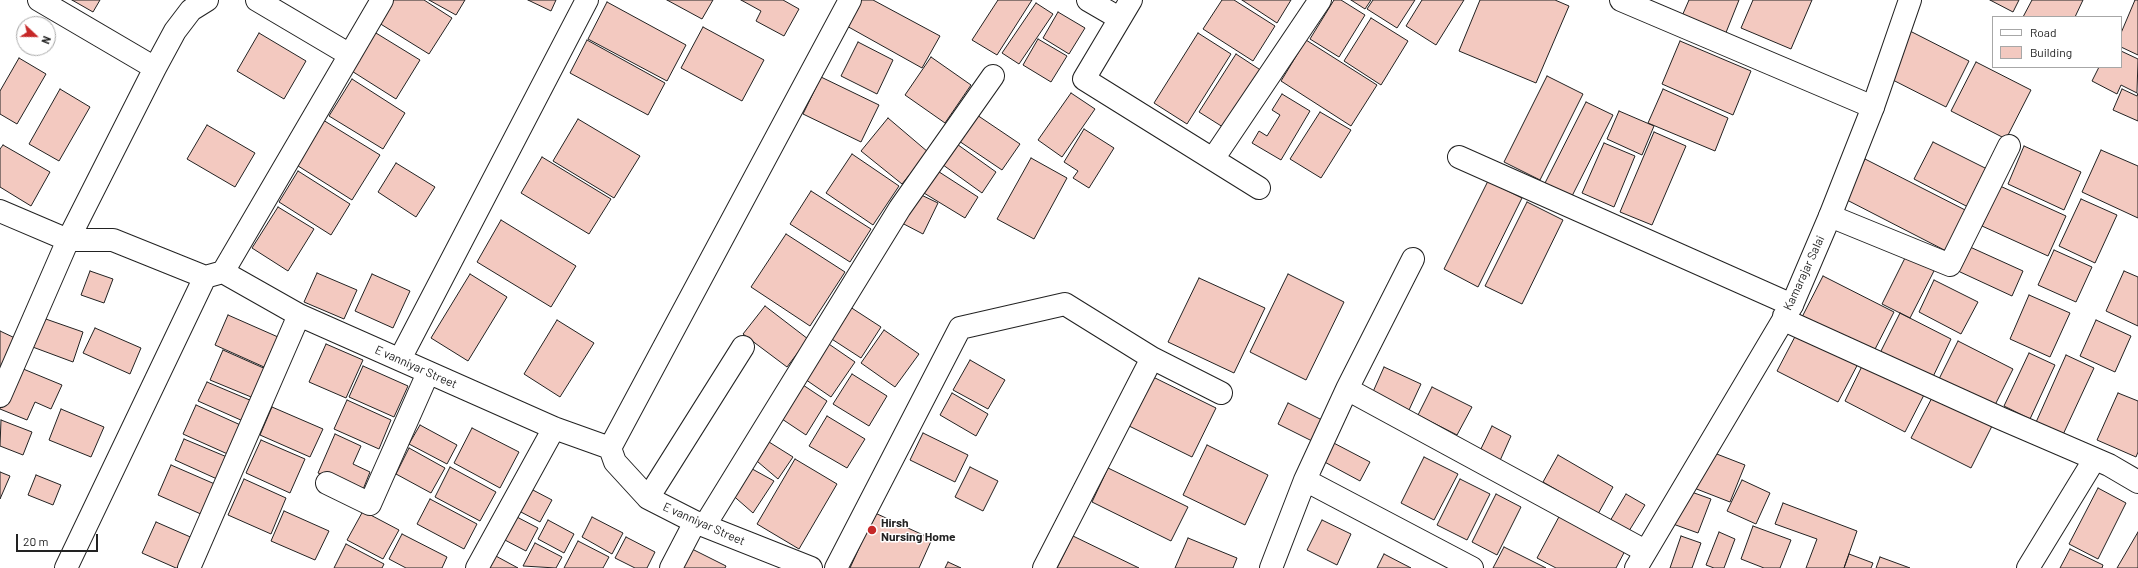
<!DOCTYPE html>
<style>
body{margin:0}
#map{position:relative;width:2138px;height:568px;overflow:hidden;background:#fff;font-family:Barlow,sans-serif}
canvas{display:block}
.legend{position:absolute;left:1992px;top:16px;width:130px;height:52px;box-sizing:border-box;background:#fff;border:1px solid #a7a7a7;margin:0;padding:5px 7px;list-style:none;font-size:12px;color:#222}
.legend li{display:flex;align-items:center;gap:8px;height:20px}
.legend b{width:20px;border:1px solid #a7a7a7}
.north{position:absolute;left:16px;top:16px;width:40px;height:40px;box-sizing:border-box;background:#fff;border:1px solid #a7a7a7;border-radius:50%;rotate:112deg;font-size:11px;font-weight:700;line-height:16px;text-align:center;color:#222}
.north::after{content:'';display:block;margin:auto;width:14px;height:18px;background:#c62828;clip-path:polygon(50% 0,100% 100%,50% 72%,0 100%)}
.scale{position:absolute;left:16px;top:534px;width:82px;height:18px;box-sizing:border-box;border:2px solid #222;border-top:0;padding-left:5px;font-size:12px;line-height:14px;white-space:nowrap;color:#222;-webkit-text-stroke:3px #fff;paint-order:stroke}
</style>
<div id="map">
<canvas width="2138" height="568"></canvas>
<ul class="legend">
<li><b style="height:5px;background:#fff"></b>Road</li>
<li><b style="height:11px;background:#f3c9c0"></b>Building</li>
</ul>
<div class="north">N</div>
<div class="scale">20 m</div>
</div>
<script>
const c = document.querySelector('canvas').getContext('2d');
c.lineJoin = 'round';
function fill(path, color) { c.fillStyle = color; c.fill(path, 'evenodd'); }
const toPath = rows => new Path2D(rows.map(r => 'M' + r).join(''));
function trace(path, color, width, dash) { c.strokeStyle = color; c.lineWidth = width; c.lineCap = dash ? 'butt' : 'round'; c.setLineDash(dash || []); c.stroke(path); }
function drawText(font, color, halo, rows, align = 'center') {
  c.font = font + ' Barlow,sans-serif'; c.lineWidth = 3; c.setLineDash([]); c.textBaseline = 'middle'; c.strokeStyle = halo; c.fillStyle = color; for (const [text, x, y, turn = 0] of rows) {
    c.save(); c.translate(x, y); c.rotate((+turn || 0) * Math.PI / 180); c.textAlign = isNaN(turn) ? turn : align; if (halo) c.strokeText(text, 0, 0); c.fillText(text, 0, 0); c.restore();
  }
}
const building = toPath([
 [72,0,100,0,93,12,72,0],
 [393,0,424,0,452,18,429,54,379,23,393,0],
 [429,0,465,0,456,15,429,0],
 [528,0,556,0,551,11,528,0],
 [667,0,713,0,702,19,667,0],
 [741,0,783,0,799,9,784,36,756,21,761,11,741,0],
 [861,0,873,0,940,36,922,68,845,25,861,0],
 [998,0,1032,0,997,55,972,40,998,0],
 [1222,0,1234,0,1275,26,1253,61,1203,29,1222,0],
 [1242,0,1291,0,1277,23,1242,0],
 [1334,0,1341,0,1365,15,1339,57,1310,39,1334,0],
 [1351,0,1371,0,1365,9,1351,0],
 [1373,0,1415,0,1397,28,1367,9,1373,0],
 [1422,0,1464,0,1436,45,1406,26,1422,0],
 [1480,0,1555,0,1569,6,1536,83,1459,51,1480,0],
 [1689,0,1739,0,1725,35,1682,16,1689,0],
 [1753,0,1812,0,1791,49,1741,28,1753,0],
 [1990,0,2019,0,2013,12,1990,0],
 [2032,0,2083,0,2075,17,2023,17,2032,0],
 [2135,0,2138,0,2138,55,2121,47,2121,33,2135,0],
 [607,2,686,45,667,81,588,39,607,2],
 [1036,3,1053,14,1019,64,1002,53,1036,3],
 [1058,12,1085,28,1069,54,1043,38,1058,12],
 [1371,18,1408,41,1381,85,1344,61,1371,18],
 [703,27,764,60,742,101,681,68,703,27],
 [371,30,420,60,396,99,347,68,371,30],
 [1908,30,1969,61,1946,107,1885,76,1908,30],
 [259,33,306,61,284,99,237,71,259,33],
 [1198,33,1231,54,1187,124,1154,103,1198,33],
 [1038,39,1067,56,1051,82,1023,65,1038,39],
 [587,40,665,83,648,115,570,73,587,40],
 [1306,40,1377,85,1351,126,1281,81,1306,40],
 [1680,41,1751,71,1733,115,1662,84,1680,41],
 [858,42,893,60,877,94,841,76,858,42],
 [2121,51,2138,59,2137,93,2121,85,2117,94,2092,81,2099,67,2121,67,2121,51],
 [1236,54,1262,71,1226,129,1199,112,1236,54],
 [931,57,971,85,945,123,905,95,931,57],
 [19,58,46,74,17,124,0,114,0,91,19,58],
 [1976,62,2031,90,2006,139,1951,111,1976,62],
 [1547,76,1583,94,1540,180,1504,162,1547,76],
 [821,77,879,105,861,142,803,114,821,77],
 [352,79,405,113,383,149,329,116,352,79],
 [60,89,90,107,59,161,29,144,60,89],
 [1663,89,1728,118,1715,151,1648,123,1663,89],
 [2122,89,2137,96,2138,93,2138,121,2113,110,2122,89],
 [1071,93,1095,109,1062,157,1038,140,1071,93],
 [1282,94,1310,111,1281,160,1252,143,1259,131,1267,136,1280,115,1272,110,1282,94],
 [1586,102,1613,115,1571,198,1544,185,1586,102],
 [1619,111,1654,126,1642,155,1607,139,1619,111],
 [1320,112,1351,130,1321,178,1290,159,1320,112],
 [974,113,1020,144,1002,170,956,139,974,113],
 [888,118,928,152,902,184,861,151,888,118],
 [578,119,640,156,614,198,553,161,578,119],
 [323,120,380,155,352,200,295,164,323,120],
 [207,125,255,153,235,187,187,159,207,125],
 [1084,129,1114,148,1089,188,1073,178,1078,171,1064,162,1084,129],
 [1654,132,1686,146,1652,225,1620,212,1654,132],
 [954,142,996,172,982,193,939,162,954,142],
 [1933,142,1989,170,1970,208,1914,179,1933,142],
 [1604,143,1635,156,1614,207,1582,193,1604,143],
 [3,145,50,172,31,206,0,187,0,149,3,145],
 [2024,146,2081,172,2064,210,2008,184,2024,146],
 [2101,150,2138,166,2138,218,2082,192,2101,150],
 [852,154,899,186,873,225,826,193,852,154],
 [542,157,611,199,589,234,521,193,542,157],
 [1031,158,1067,178,1034,239,997,219,1031,158],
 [1865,159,1973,214,1952,254,1845,199,1865,159],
 [396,163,435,187,416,217,378,192,396,163],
 [933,168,978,197,965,218,919,190,933,168],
 [298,171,350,204,331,235,279,202,298,171],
 [1488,181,1522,198,1478,287,1444,269,1488,181],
 [2000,186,2066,216,2048,256,1982,226,2000,186],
 [811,191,871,229,850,262,790,224,811,191],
 [915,192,938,203,923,234,900,222,915,192],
 [2081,199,2117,215,2095,263,2059,246,2081,199],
 [1527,202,1563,220,1522,304,1485,286,1527,202],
 [278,207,314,229,288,271,252,248,278,207],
 [501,220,576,266,551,307,477,262,501,220],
 [786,234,845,272,810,326,751,287,786,234],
 [1970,247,2023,271,2012,296,1958,271,1970,247],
 [1909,250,1937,265,1910,318,1882,304,1909,250],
 [2054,250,2092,267,2076,302,2038,285,2054,250],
 [90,271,113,279,104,303,81,295,90,271],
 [2124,271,2138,277,2138,326,2106,311,2124,271],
 [317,273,357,290,344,319,304,302,317,273],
 [372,274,410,291,393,328,355,311,372,274],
 [470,274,507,297,468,361,431,338,470,274],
 [1288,274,1344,302,1306,380,1250,352,1288,274],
 [1823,276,1894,312,1871,357,1800,321,1823,276],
 [1199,278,1265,308,1234,373,1168,342,1199,278],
 [1934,280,1978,302,1961,334,1919,312,1934,280],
 [2029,295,2070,313,2050,357,2010,339,2029,295],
 [844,303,881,327,861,358,824,334,844,303],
 [765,306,808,339,787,367,743,334,765,306],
 [1900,313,1951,339,1930,383,1878,357,1900,313],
 [228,315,278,337,264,367,215,345,228,315],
 [40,317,83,332,73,362,30,346,40,317],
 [557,320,594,343,560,397,524,374,557,320],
 [2096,320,2131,336,2115,372,2080,356,2096,320],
 [95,328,141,348,130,374,83,353,95,328],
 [1799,329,1860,360,1838,402,1777,371,1799,329],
 [884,330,919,354,895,387,861,363,884,330],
 [0,331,17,339,0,369,0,331],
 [823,340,855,362,831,397,799,375,823,340],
 [1958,341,2013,369,1992,411,1937,383,1958,341],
 [326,344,363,360,346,398,309,382,326,344],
 [223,350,268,370,256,399,210,380,223,350],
 [2029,353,2055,365,2030,419,2004,406,2029,353],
 [2066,355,2094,368,2060,441,2033,429,2066,355],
 [970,360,1005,380,988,409,953,390,970,360],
 [1865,360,1926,391,1905,432,1845,401,1865,360],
 [16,366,62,385,51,409,35,402,27,420,0,409,0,404,16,366],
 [363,366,408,386,394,417,349,397,363,366],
 [1384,367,1421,384,1409,410,1372,394,1384,367],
 [852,374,887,396,869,426,833,404,852,374],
 [1149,375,1216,408,1192,457,1125,424,1149,375],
 [207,382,252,401,243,421,198,401,207,382],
 [803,385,827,401,806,435,776,415,803,385],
 [1432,387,1472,407,1457,435,1418,415,1432,387],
 [1935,392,1994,422,1971,468,1911,438,1935,392],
 [952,393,988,414,976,436,940,415,952,393],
 [2118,393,2138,401,2138,452,2136,457,2097,440,2118,393],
 [347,400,391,420,379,449,334,429,347,400],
 [1288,403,1326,422,1316,443,1278,424,1288,403],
 [196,405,245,427,232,456,183,434,196,405],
 [272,407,323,429,310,457,260,435,272,407],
 [61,409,104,427,91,457,49,440,61,409],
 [827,416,865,439,847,468,809,446,827,416],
 [1,420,32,432,23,455,0,446,1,420],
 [420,425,457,445,447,464,409,444,420,425],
 [1492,426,1511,436,1498,465,1478,455,1492,426],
 [472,428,519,452,500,488,454,463,472,428],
 [923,433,968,455,955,482,910,460,923,433],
 [335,434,361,446,353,464,370,472,362,492,318,473,335,434],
 [761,437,793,457,778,479,751,456,761,437],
 [184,439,227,457,217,479,175,460,184,439],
 [261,440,305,459,290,493,246,473,261,440],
 [1328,440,1370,462,1360,481,1319,459,1328,440],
 [1207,445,1268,475,1245,525,1183,495,1207,445],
 [409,448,445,468,431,493,396,474,409,448],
 [1709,451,1745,465,1730,502,1694,488,1709,451],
 [1558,455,1613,487,1598,514,1543,482,1558,455],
 [1424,457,1458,474,1434,520,1401,503,1424,457],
 [795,459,837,484,799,549,757,524,795,459],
 [171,465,217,485,203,515,158,495,171,465],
 [745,465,774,481,753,513,729,492,745,465],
 [450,467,496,492,480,521,435,497,450,467],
 [970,467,998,481,983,511,955,497,970,467],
 [1108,468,1188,507,1171,541,1092,502,1108,468],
 [0,472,10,476,0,499,0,472],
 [36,475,61,485,53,505,28,495,36,475],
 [244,479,286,498,271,534,228,515,244,479],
 [1460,479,1490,494,1467,540,1437,525,1460,479],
 [1742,480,1770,493,1756,524,1727,511,1742,480],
 [2098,488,2126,503,2098,559,2069,544,2098,488],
 [531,489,552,500,540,522,519,511,531,489],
 [1686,490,1711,499,1698,533,1673,524,1686,490],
 [1496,494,1521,507,1497,555,1472,542,1496,494],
 [1626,494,1645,505,1629,531,1610,521,1626,494],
 [430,499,477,524,464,549,417,524,430,499],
 [1783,503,1857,531,1844,568,1806,568,1817,539,1775,524,1783,503],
 [284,511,329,531,315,560,271,541,284,511],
 [363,511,399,530,383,559,347,540,363,511],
 [875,513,932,539,919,568,850,568,875,513],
 [1561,513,1627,547,1616,568,1556,568,1537,558,1561,513],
 [515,516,538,528,526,551,503,539,515,516],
 [592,517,623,533,612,554,582,537,592,517],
 [548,520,574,534,564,553,538,539,548,520],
 [1322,520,1351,534,1337,565,1307,550,1322,520],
 [156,522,195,539,182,568,176,568,142,553,156,522],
 [1753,526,1791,540,1780,568,1764,568,1741,559,1753,526],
 [1719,532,1735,539,1724,568,1714,568,1706,565,1719,532],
 [2138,532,2138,568,2117,568,2138,532],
 [402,534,447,557,442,568,406,568,389,559,402,534],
 [1073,536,1139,568,1057,568,1073,536],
 [1681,536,1701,543,1692,568,1670,568,1681,536],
 [626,537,655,552,647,568,635,568,615,558,626,537],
 [1188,538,1237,558,1233,568,1175,568,1188,538],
 [578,541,609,557,603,568,564,568,578,541],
 [535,543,562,557,556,568,523,566,535,543],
 [346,544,384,564,382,568,334,568,346,544],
 [1504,547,1546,568,1493,568,1504,547],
 [692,549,726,566,725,568,682,568,692,549],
 [2070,549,2103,565,2102,568,2060,568,2070,549],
 [1384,554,1411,568,1377,568,1384,554],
 [1849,554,1873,563,1871,568,1844,568,1849,554],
 [494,555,518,568,487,568,494,555],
 [1880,557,1910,568,1876,568,1880,557],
 [948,562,961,568,945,568,948,562]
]);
fill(building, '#f3c9c0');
trace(building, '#222', 1);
const minor = toPath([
 [257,0,350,55],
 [1088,0,1119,18],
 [1131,0,1084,79,1259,188],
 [1621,0,1873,107],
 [155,68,175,31,191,10,207,0],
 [1459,157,1792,305],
 [1213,159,1320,0],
 [0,211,68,240,113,240,205,277,223,272,299,315,554,428,610,448,615,462,648,498,695,522,811,568],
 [1830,216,1950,265,2009,146],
 [223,272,382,0],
 [1784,316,1793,324,2000,418,2109,465,2138,482],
 [400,359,587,0],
 [1347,389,1645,551],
 [0,396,68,240,155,68,39,0],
 [610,448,850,0],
 [1305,480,1472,568],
 [327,483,370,504,428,373],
 [648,498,743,347],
 [705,525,900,208,993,76],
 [66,568,205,277],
 [189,568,299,315],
 [477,568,554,428],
 [671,568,695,522],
 [836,568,960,328,1065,304,1152,358,1221,393],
 [1044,568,1152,358],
 [1271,568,1305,480,1347,389,1413,259],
 [2028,568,2094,460]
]);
const major = toPath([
 [1636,568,1792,305,1830,216,1873,107,1910,0]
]);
trace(minor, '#222', 24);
trace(major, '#222', 24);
trace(minor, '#fff', 22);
trace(major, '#fff', 22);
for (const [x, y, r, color] of [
 [872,530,5,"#c62828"]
]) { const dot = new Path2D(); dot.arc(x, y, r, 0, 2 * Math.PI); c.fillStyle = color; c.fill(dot); trace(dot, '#fff', 1.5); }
drawText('12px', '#222', '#fff', [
 ["Kamarajar Salai",1804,273,-65],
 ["E vanniyar Street",416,367,24],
 ["E vanniyar Street",704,524,24]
]);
drawText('bold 12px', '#222', '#fff', [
 ["Hirsh",881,523],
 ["Nursing Home",881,537]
], 'left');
</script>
